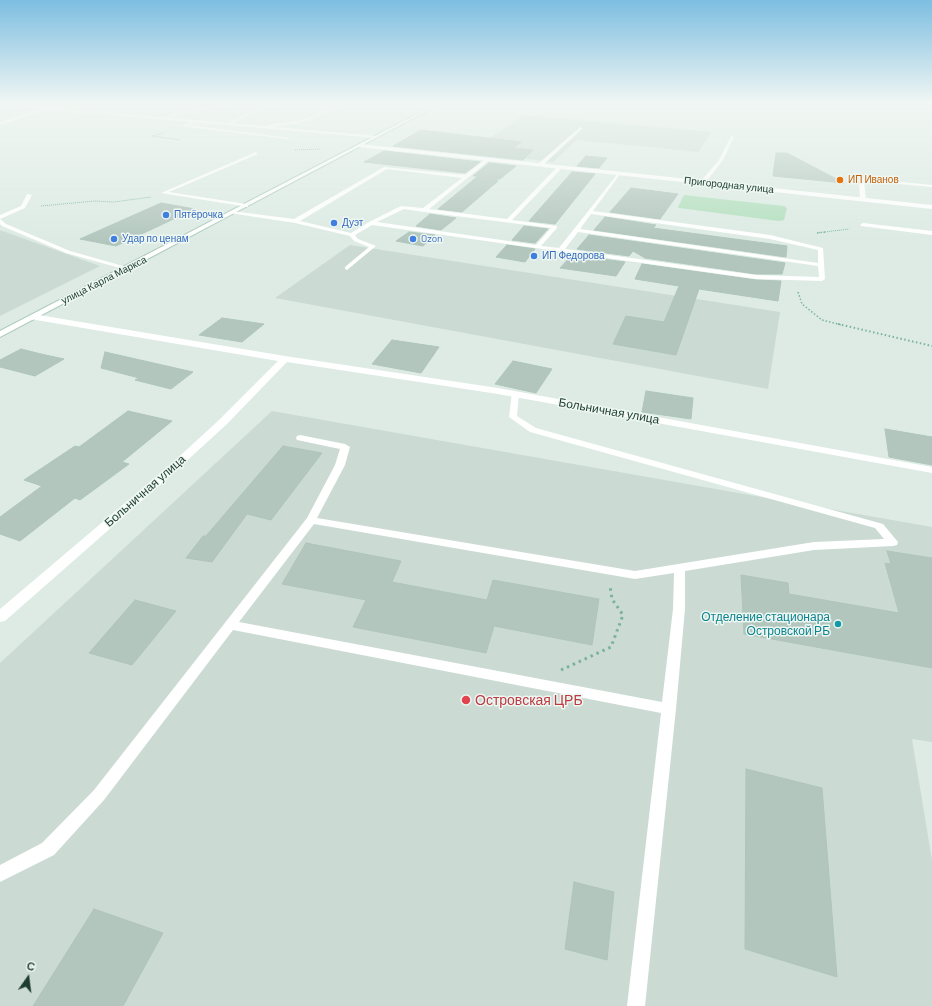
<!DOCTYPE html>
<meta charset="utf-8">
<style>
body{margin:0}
#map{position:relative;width:932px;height:1006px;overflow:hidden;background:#ddebe4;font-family:Barlow,sans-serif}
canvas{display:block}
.north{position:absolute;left:8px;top:958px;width:40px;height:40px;-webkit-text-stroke:3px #eef7f2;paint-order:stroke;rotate:14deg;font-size:11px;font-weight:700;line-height:16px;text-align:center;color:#1d3c32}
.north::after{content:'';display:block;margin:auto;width:14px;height:18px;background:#1d3c32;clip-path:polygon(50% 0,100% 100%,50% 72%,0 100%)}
</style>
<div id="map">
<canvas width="932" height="1006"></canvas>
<div class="north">С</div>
</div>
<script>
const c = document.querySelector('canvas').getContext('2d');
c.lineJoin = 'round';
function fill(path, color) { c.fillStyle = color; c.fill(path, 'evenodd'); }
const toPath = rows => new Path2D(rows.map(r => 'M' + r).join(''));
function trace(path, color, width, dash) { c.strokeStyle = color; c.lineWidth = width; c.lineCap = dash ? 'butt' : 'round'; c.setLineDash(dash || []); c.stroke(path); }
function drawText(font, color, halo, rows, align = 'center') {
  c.font = font + ' Barlow,sans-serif'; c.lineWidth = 3; c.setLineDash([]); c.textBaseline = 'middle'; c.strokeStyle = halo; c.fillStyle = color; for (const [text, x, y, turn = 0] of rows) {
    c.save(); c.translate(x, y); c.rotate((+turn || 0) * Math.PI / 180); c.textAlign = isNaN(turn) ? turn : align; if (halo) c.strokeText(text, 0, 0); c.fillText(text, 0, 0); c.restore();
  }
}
fill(toPath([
 [524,115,711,132,699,152,577,140,553,162,469,152],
 [0,230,100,266,0,316],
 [350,245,780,312,768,389,275,298],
 [272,411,932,527,932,742,912,739,932,860,932,1006,0,1006,0,663]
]), '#cbdbd3');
fill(toPath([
 [684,195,784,206,787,208,784,220,779,221,679,208,678,207]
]), '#b3dfbd');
const building = toPath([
 [421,130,522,142,513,148,533,150,523,160,393,146,421,130],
 [384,151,480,162,465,173,364,162,384,151],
 [776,153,787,153,844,183,773,176,776,153],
 [586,156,607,158,599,168,577,166,586,156],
 [489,163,516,166,500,179,496,179,498,181,462,212,438,209,478,176,473,176,489,163],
 [572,172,595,174,555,224,529,221,572,172],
 [631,188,678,194,660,219,610,212,631,188],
 [161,203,195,209,116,246,80,239,161,203],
 [430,214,456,218,441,230,416,226,430,214],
 [605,217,656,225,653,228,787,246,786,257,594,230,605,217],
 [524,226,548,229,535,243,512,240,524,226],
 [409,232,435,235,423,246,396,241,409,232],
 [589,235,785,263,782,274,756,274,645,258,633,251,629,256,577,249,589,235],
 [507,245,535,249,525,262,496,257,507,245],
 [572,255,625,262,616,276,560,268,572,255],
 [642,264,756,280,781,281,778,301,699,289,676,355,613,344,626,316,664,322,679,286,635,279,642,264],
 [222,318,264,324,242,342,199,335,222,318],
 [392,340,439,347,421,373,372,364,392,340],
 [21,349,41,354,64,359,35,376,0,367,0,360,21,349],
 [105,352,193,372,171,389,135,380,139,378,101,368,105,352],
 [513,361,552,369,536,393,495,384,513,361],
 [646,391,693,398,691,419,642,412,646,391],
 [128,411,172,421,122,462,129,464,80,500,75,498,20,541,0,534,0,517,42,486,24,480,75,446,79,447,128,411],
 [885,429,932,437,932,465,889,457,885,429],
 [283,446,322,453,271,520,247,514,212,562,186,558,203,536,206,536,283,446],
 [306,543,401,561,392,582,487,600,493,580,599,599,592,645,494,626,486,653,353,627,366,600,282,584,306,543],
 [887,551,932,558,932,668,744,634,741,575,788,583,789,594,899,613,885,563,891,564,887,551],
 [135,600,176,611,132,665,89,653,135,600],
 [746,769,822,788,837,977,745,949,746,769],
 [574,882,614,892,607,960,565,949,574,882],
 [94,909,163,933,123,1006,33,1006,94,909]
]);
fill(building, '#b2c6bd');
trace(building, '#afc5bb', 1);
const secondary = toPath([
 [438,103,442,103,0,337,0,331,438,103]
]);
trace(secondary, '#afccc0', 2);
trace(toPath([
 [152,136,180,140],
 [153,136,163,133],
 [295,150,320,149],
 [41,206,95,201,114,202,151,197],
 [817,233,849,229]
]), '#7ab29e', 1, [1, 1]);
trace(toPath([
 [817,233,825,232],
 [798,292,802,304,822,320,842,325]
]), '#7ab29e', 1.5, [1.5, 2]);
trace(toPath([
 [838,324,932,346]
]), '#7ab29e', 2, [1.5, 2.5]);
trace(toPath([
 [561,670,611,647,623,615,612,599,610,586]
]), '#7ab29e', 3, [2.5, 4]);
fill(toPath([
 [226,103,231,103,162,119,160,118,226,103],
 [272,103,276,103,228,125,225,124,272,103],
 [340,103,344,103,312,119,298,123,267,128,265,127,272,124,298,121,310,117,340,103],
 [196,120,197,122,188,125,290,138,288,139,181,126,196,120],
 [580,127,583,128,542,166,538,166,538,164,580,127],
 [731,136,734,137,723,160,705,183,701,183,701,181,719,160,731,136],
 [256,152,258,154,169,192,246,204,248,205,248,207,161,193,256,152],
 [487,158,491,159,429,209,507,219,558,166,562,166,562,168,512,220,557,226,557,228,541,246,559,248,619,172,621,173,593,211,770,235,823,248,825,279,822,281,756,279,372,225,355,235,358,239,376,246,347,270,345,269,345,267,369,247,354,241,350,236,295,223,229,213,232,211,294,219,384,167,465,175,487,158],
 [387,169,462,178,423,208,401,206,369,222,351,233,300,221,387,169],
 [404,209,424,212,551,228,536,245,377,222,404,209],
 [591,214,770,239,818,250,818,263,580,229,591,214],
 [578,232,818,266,819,277,756,275,565,249,578,232],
 [861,178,932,185,932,187,864,181,866,199,863,201,860,199,859,179,861,178],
 [27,194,32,195,25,208,0,219,0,215,21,206,27,194],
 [0,219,6,224,70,251,130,268,127,270,66,253,2,226,0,224,0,219],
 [863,223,932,231,932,235,861,226,860,225,863,223],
 [512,392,518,392,519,394,517,416,536,428,883,524,898,542,897,545,893,546,814,550,685,571,685,609,676,709,645,1006,627,1006,661,713,233,630,104,800,54,855,0,882,0,865,42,843,94,790,307,518,335,465,340,449,297,440,296,438,297,436,300,435,345,444,350,447,345,465,317,518,635,571,814,542,884,539,875,528,530,432,509,417,512,392],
 [314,524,635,579,674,573,673,609,662,702,239,622,314,524]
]), '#fff');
fill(toPath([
 [0,103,376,136,378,137,376,138,42,109,43,111,0,125,0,122,40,109,0,105,0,103],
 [360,144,932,205,932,209,358,147,357,146,360,144],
 [33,314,285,356,498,388,932,467,932,473,498,394,287,362,227,424,179,468,5,621,0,622,0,609,171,464,219,420,278,361,30,319,29,317,33,314]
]), '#fff');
fill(secondary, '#fff');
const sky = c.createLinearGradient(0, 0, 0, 243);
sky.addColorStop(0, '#7dbee1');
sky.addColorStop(0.42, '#f0f6f3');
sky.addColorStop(1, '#f0f6f300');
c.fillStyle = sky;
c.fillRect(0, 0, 932, 243);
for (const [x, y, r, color] of [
 [840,180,4,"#e8710a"],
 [166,215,4,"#3f7fe0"],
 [334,223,4,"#3f7fe0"],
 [114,239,4,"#3f7fe0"],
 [413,239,4,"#3f7fe0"],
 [534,256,4,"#3f7fe0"],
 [838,624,4,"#0f9aa8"],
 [466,700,5,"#e0444e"]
]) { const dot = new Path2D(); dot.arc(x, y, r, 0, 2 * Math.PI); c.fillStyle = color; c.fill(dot); trace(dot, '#eef7f2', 1.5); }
drawText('10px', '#c56008', '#eef7f2', [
 ["ИП Иванов",848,180]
], 'left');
drawText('10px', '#1d3c32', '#eef7f2', [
 ["Пригородная улица",729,185,6],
 ["улица Карла Маркса",104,280,-27]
]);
drawText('10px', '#366cbe', '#eef7f2', [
 ["Пятёрочка",174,215],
 ["Дуэт",342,223],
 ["Удар по ценам",122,239],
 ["Ozon",421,239],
 ["ИП Федорова",542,256]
], 'left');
drawText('12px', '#1d3c32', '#eef7f2', [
 ["Больничная улица",609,411,10],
 ["Больничная улица",145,491,-41]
]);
drawText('12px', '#0d838f', '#eef7f2', [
 ["Отделение стационара",830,617],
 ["Островской РБ",830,631]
], 'right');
drawText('14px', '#be3a42', '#eef7f2', [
 ["Островская ЦРБ",475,700]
], 'left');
</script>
